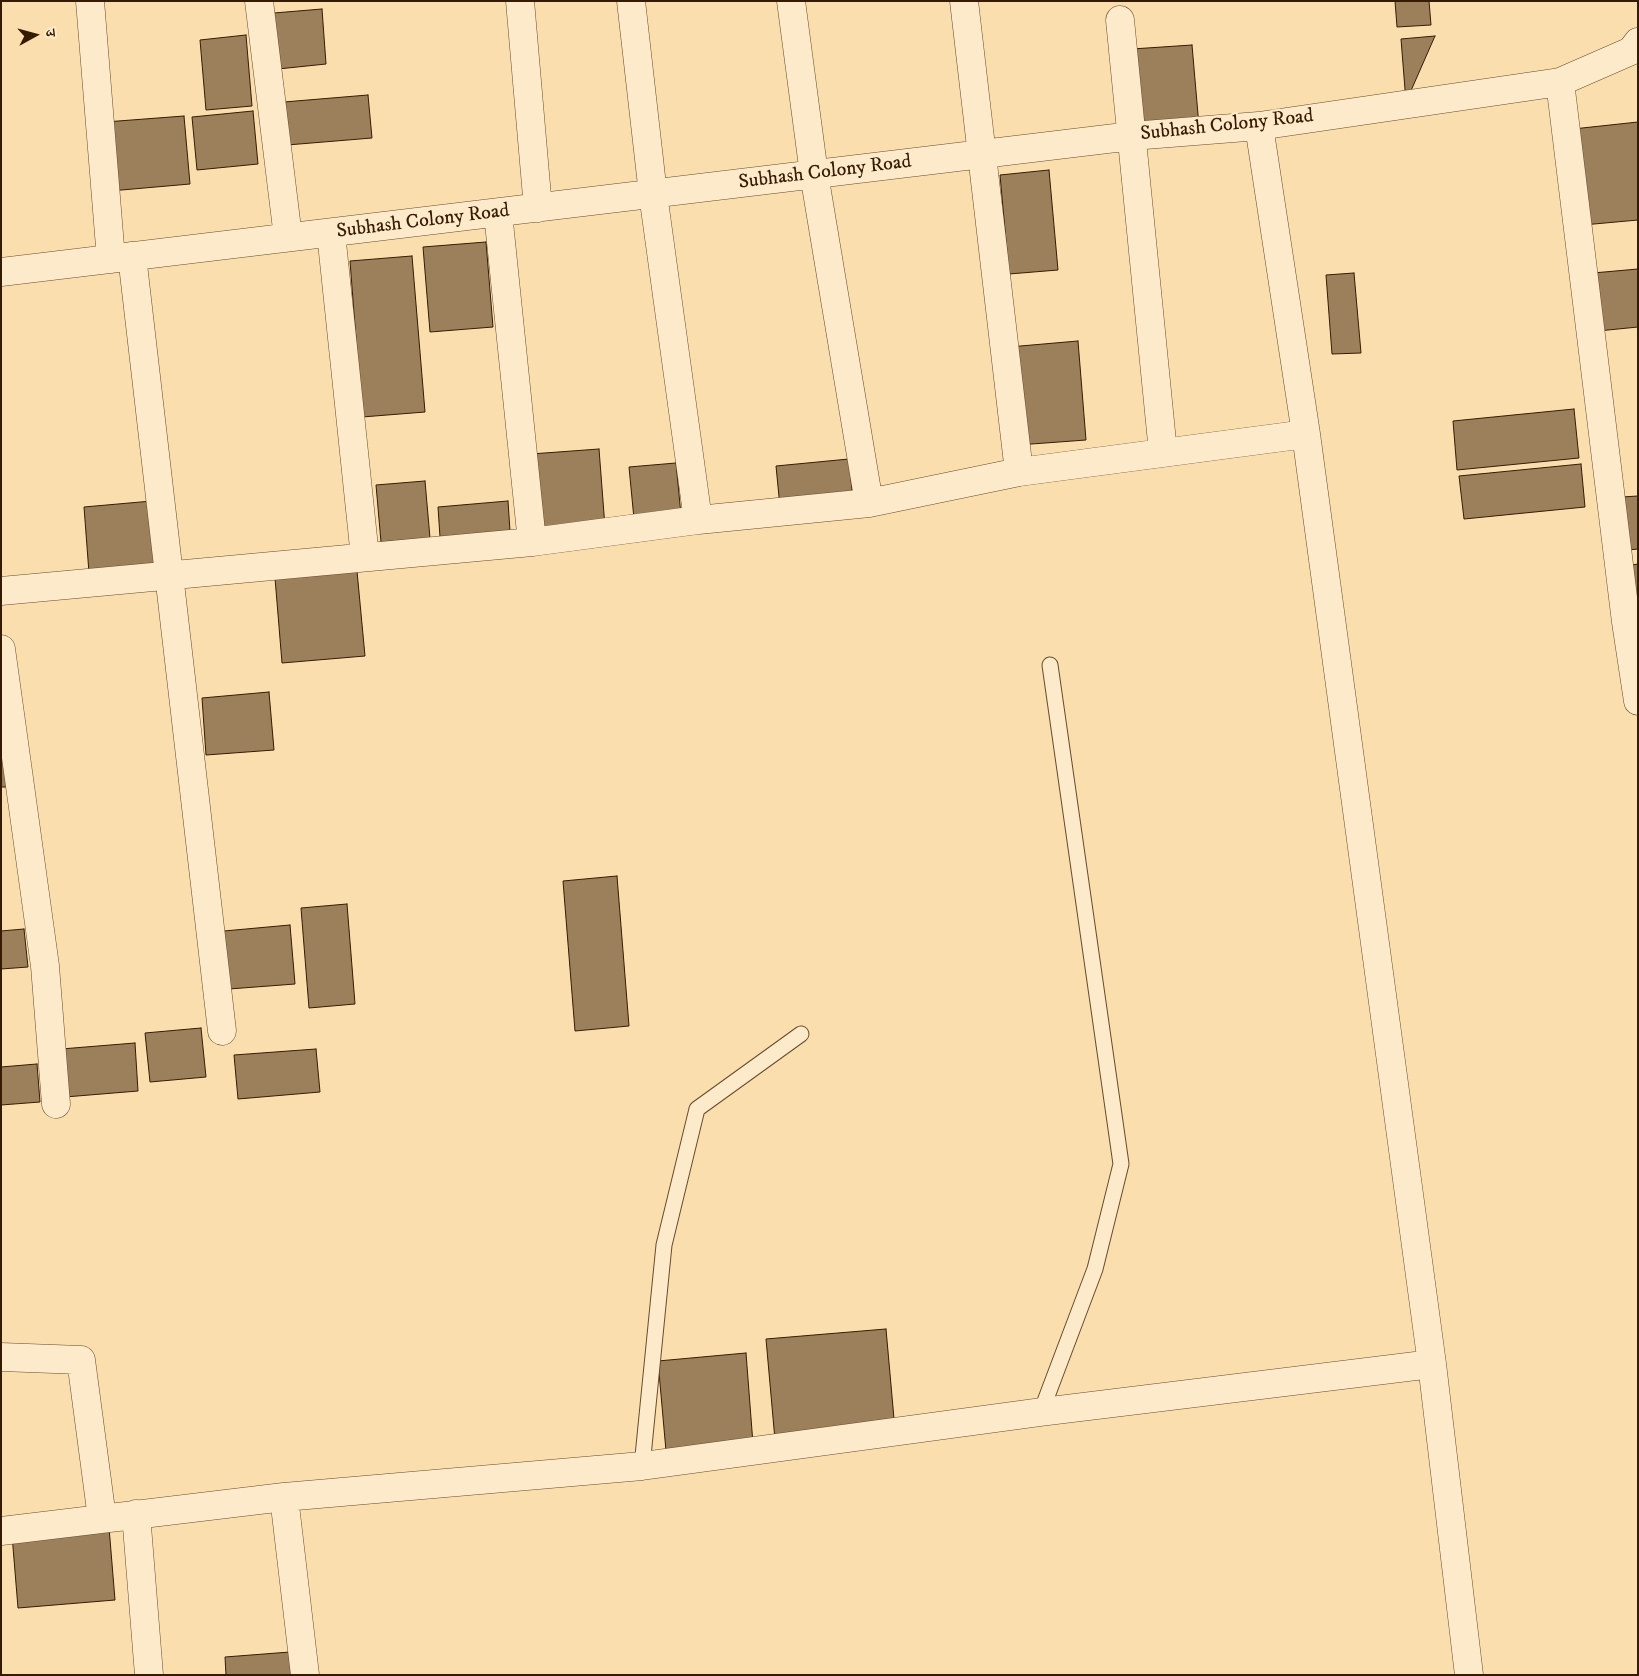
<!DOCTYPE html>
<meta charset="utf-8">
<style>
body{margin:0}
#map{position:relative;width:1639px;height:1676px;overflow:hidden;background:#fadeae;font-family:"IM FELL DW Pica","Noto Serif Devanagari",serif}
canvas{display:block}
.frame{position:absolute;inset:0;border:2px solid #361b03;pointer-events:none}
.north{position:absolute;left:10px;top:10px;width:50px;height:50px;-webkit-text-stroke:4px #fceaca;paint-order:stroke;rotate:83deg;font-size:14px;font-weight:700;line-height:20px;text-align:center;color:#361b03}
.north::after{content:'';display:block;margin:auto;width:18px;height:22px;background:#361b03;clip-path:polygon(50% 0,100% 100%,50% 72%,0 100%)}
</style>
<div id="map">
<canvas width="1639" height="1676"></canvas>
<div class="frame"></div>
<div class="north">उ</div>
</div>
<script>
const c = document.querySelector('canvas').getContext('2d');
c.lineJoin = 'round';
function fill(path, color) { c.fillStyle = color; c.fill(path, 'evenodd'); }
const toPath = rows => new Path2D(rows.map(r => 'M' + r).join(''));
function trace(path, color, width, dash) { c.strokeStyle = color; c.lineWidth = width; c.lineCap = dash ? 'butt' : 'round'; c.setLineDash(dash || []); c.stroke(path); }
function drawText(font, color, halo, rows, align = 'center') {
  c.font = font + ' "IM FELL DW Pica",serif'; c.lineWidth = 4.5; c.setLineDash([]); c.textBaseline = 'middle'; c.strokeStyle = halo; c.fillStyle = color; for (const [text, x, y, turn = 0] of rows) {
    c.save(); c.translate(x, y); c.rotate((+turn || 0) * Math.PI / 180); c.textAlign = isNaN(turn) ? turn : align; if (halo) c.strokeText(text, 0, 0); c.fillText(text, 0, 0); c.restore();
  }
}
const building = toPath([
 [1395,1,1429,1,1431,25,1397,27,1395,1],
 [322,9,326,64,278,69,274,13,322,9],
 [246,35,252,106,206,110,200,40,246,35],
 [1435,36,1406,102,1401,39,1435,36],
 [1192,45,1199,126,1139,131,1132,49,1192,45],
 [368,95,372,138,287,145,284,102,368,95],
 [253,111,258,164,197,170,192,117,253,111],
 [184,116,190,184,110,191,105,122,184,116],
 [1638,122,1638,220,1583,225,1573,129,1638,122],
 [1049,170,1058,270,1009,274,1000,175,1049,170],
 [486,242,493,327,430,332,423,247,486,242],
 [412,256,425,412,362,417,350,261,412,256],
 [1638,269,1638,327,1598,331,1593,273,1638,269],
 [1354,273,1361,353,1332,354,1326,275,1354,273],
 [1078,341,1086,440,1018,445,1009,347,1078,341],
 [1574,409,1579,458,1457,470,1453,421,1574,409],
 [599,449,605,527,538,533,531,454,599,449],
 [849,459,853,501,780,507,776,466,849,459],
 [676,463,681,515,634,519,629,467,676,463],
 [1581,464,1585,507,1464,519,1459,476,1581,464],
 [425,481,430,538,381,542,376,485,425,481],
 [1638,496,1638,549,1628,550,1622,497,1638,496],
 [152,501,158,567,89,573,84,507,152,501],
 [508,501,510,531,440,537,438,507,508,501],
 [1638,564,1638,610,1632,565,1638,564],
 [357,571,365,656,282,663,275,578,357,571],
 [269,692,274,750,206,755,202,698,269,692],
 [1,725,7,787,1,787,1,725],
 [617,876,629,1026,575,1031,563,881,617,876],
 [347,904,355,1004,309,1008,301,908,347,904],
 [290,925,295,984,229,989,224,931,290,925],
 [24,929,28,967,1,969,1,931,24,929],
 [201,1028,206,1077,150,1082,145,1033,201,1028],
 [135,1043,138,1091,65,1097,61,1049,135,1043],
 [316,1049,320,1092,238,1099,234,1055,316,1049],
 [37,1064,40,1102,1,1105,1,1067,37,1064],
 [886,1329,895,1430,775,1440,766,1339,886,1329],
 [746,1353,753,1444,666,1451,658,1361,746,1353],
 [109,1527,115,1600,18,1608,12,1535,109,1527],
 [290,1652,292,1675,226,1675,225,1657,290,1652]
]);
fill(building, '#9c805c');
trace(building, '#361b03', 1);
const service = toPath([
 [1041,1412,1095,1269,1121,1164,1050,665],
 [642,1466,664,1245,697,1109,801,1034]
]);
const minor = toPath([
 [90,1,111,259],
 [259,1,288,237],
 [520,1,538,208],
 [631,1,653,194,698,520],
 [791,1,814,174,869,503],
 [964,1,1019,472],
 [1120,20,1163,452],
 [1560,82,1626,622,1638,701],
 [1259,126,1306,434,1432,1364,1469,1675],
 [498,213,532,542],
 [331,233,365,557],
 [132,256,222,1031],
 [1,272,1132,136,1259,126,1560,82,1631,51,1638,42],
 [1,591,532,542,698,520,869,503,1019,472,1306,434],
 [1,649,45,966,56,1104],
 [1,1357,81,1360,102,1518],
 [284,1497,305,1675],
 [136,1514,149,1675],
 [1,1531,284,1497,642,1466,1041,1412,1432,1364]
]);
trace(service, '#674c2e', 17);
trace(minor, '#674c2e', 29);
trace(service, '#fceaca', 15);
trace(minor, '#fceaca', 28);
drawText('20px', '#361b03', '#fceaca', [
 ["Subhash Colony Road",1227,126,-6],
 ["Subhash Colony Road",825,173,-7],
 ["Subhash Colony Road",423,222,-7]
]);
</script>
